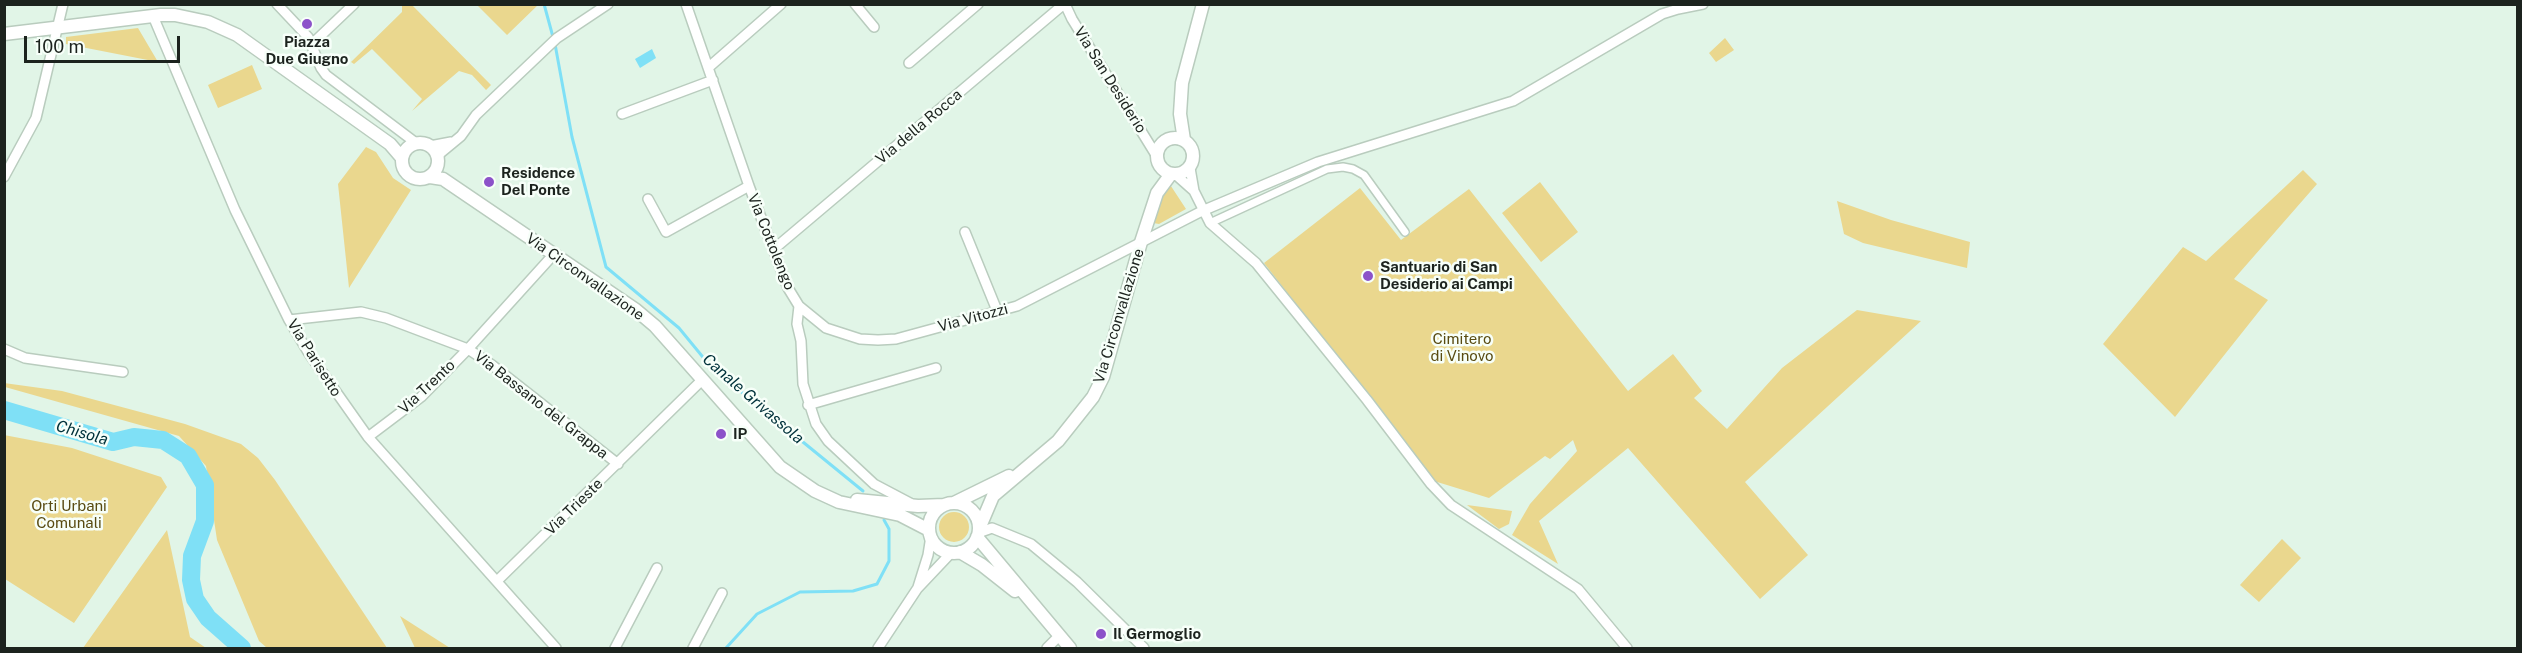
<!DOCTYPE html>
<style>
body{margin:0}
#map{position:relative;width:2522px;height:653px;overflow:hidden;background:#e1f5e7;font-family:"Public Sans",sans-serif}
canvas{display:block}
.frame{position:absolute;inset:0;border:6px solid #1c231e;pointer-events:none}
.scale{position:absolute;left:24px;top:36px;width:156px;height:27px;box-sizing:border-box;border:3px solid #1c231e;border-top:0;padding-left:8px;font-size:18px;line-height:21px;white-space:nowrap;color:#1c231e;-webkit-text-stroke:4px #f7fff9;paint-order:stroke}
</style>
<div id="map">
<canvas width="2522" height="653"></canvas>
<div class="frame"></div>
<div class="scale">100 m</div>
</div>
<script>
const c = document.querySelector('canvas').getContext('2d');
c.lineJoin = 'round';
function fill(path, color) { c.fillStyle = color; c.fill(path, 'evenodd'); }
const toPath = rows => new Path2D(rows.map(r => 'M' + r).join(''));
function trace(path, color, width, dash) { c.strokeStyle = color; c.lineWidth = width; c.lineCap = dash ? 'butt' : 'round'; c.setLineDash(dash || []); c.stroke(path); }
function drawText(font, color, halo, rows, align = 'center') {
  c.font = font + ' "Public Sans",sans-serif'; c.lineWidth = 5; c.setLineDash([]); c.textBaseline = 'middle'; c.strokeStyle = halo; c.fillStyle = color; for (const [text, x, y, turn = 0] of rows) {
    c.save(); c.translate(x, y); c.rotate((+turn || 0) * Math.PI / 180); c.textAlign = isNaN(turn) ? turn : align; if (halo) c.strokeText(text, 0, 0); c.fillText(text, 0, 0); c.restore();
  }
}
fill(toPath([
 [402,5,412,5,491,85,486,90,472,75,459,71,412,111,422,99,372,49,354,64,351,62,402,12],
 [477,5,538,5,507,35],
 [138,28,158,62,66,44,66,37],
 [1725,38,1734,50,1716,62,1709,53],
 [252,65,262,89,218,108,208,85],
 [366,147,376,152,393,178,411,190,349,288,338,184],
 [2303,170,2317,184,2234,279,2268,300,2175,417,2103,344,2183,247,2206,261],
 [1167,180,1186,209,1159,224,1153,223],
 [1540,182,1578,232,1541,262,1502,213],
 [1360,188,1401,240,1469,189,1628,391,1673,354,1702,391,1694,398,1727,429,1782,368,1857,310,1921,321,1745,482,1808,555,1760,599,1628,448,1539,521,1558,564,1512,535,1530,504,1577,451,1573,440,1550,459,1545,456,1489,498,1434,481,1264,263],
 [1837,201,1891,220,1970,242,1967,268,1863,243,1844,234],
 [4,383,62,391,185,424,241,444,258,458,275,480,387,648,267,648,259,641,217,540,206,466,179,436,5,387],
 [4,435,72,448,161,477,167,487,74,623,5,579],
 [1467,505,1512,511,1509,524,1499,529],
 '939 527a15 15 0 1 1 30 0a15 15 0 1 1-30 0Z',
 [167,530,190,637,206,648,83,648],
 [2282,539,2301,558,2259,602,2240,585],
 [400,616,450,648,415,648]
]), '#ead78e');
fill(toPath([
 [652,49,656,58,640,68,635,59]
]), '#7fe0f6');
trace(toPath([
 [544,4,553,37],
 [555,44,572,137,606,267,679,328,711,367,863,491],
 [726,648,757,614,800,592,853,591,877,584,889,561,889,529,884,520]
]), '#7fe0f6', 3);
trace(toPath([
 [4,410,113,442,134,437,163,440,188,456,205,485,205,521,192,556,191,580,195,599,208,618,242,648]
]), '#7fe0f6', 18);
const pedestrian = toPath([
 [1210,223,1327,169,1343,167,1353,169,1364,175,1405,232]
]);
const minor = toPath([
 [277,4,308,37,321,68,326,75,416,143],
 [686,4,749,186,788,288,799,306,826,328,860,339,878,340,896,339,1017,306,1202,211,1318,162,1513,101,1662,14,1678,9,1703,4],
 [855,4,874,27],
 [1065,4,1072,19,1156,155],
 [153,16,235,210,289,320,308,352,368,437,556,648],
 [312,44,354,4],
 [909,63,978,4],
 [709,67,781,4],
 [622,114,713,80],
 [430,146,451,142],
 [438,155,461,136,476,115,557,38,608,4],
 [1190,168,1194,191,1210,223,1256,263,1367,400,1431,484,1451,505,1578,589,1627,648],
 [1176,175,1194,191],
 [4,177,36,118,63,4],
 [648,199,666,232,749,186],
 [965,232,998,313],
 [774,249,1064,4],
 [799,306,797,324,801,341,803,384,816,424,828,441,874,484,910,503],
 [289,320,361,312,386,318,468,349,492,365,618,464],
 [4,349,25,358,123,372],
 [808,405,936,368],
 [368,437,421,397,468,349,554,254],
 [978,533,992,528,1031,544,1077,582,1144,648],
 [497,581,701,381],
 [918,587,928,555,931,536],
 [615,648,657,568],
 [693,648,722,593],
 [878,648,917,589,951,553],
 [1047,648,1059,636]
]);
const tertiary = toPath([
 [4,34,161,15,175,15,208,22,237,35,390,144,402,158],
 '1157 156a18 18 0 1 1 36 0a18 18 0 1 1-36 0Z',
 [1184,140,1180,114,1182,83,1203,4],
 '402 161a18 18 0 1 1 36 0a18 18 0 1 1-36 0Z',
 [430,177,443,179,636,310,655,326,780,467,815,491,839,502,900,515,929,530],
 [857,500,918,506,944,505],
 [954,503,1009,476],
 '929 528a25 25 0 1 1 50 0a25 25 0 1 1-50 0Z',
 [979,529,993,496,1058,441,1093,397,1103,377,1141,242,1157,193,1171,174],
 [977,537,1070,648],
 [960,552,982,565,1015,591]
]);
trace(pedestrian, '#b9ccbe', 10);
trace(minor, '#b9ccbe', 12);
trace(tertiary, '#b9ccbe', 15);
trace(pedestrian, '#fff', 7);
trace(minor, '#fff', 9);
trace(tertiary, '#fff', 12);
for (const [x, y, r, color] of [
 [307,24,6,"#8c52c9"],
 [489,182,6,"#8c52c9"],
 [1368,276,6,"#8c52c9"],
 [721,434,6,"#8c52c9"],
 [1101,634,6,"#8c52c9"]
]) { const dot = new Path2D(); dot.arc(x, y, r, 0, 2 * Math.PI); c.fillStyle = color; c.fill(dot); trace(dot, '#f7fff9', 2); }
drawText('bold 15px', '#1c231e', '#f7fff9', [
 ["Piazza",307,42,"center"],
 ["Due Giugno",307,59,"center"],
 ["Residence",501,173],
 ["Del Ponte",501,190],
 ["Santuario di San",1380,267],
 ["Desiderio ai Campi",1380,284],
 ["IP",733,434],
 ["Il Germoglio",1113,634]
], 'left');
drawText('15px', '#1c231e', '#f7fff9', [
 ["Via San Desiderio",1110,80,58],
 ["Via della Rocca",919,127,-40],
 ["Via Cottolengo",771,242,68],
 ["Via Circonvallazione",585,277,35],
 ["Via Circonvallazione",1119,316,-73],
 ["Via Vitozzi",973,318,-15],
 ["Via Parisetto",314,358,58],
 ["Via Trento",427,387,-43],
 ["Via Bassano del Grappa",541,405,38],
 ["Via Trieste",574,507,-44]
]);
drawText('15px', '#594b12', '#f7fff9', [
 ["Cimitero",1462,339],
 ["di Vinovo",1462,356],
 ["Orti Urbani",69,506],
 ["Comunali",69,523]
]);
drawText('italic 16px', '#01323b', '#f7fff9', [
 ["Canale Grivassola",753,399,41],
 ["Chisola",82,433,16]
]);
</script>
